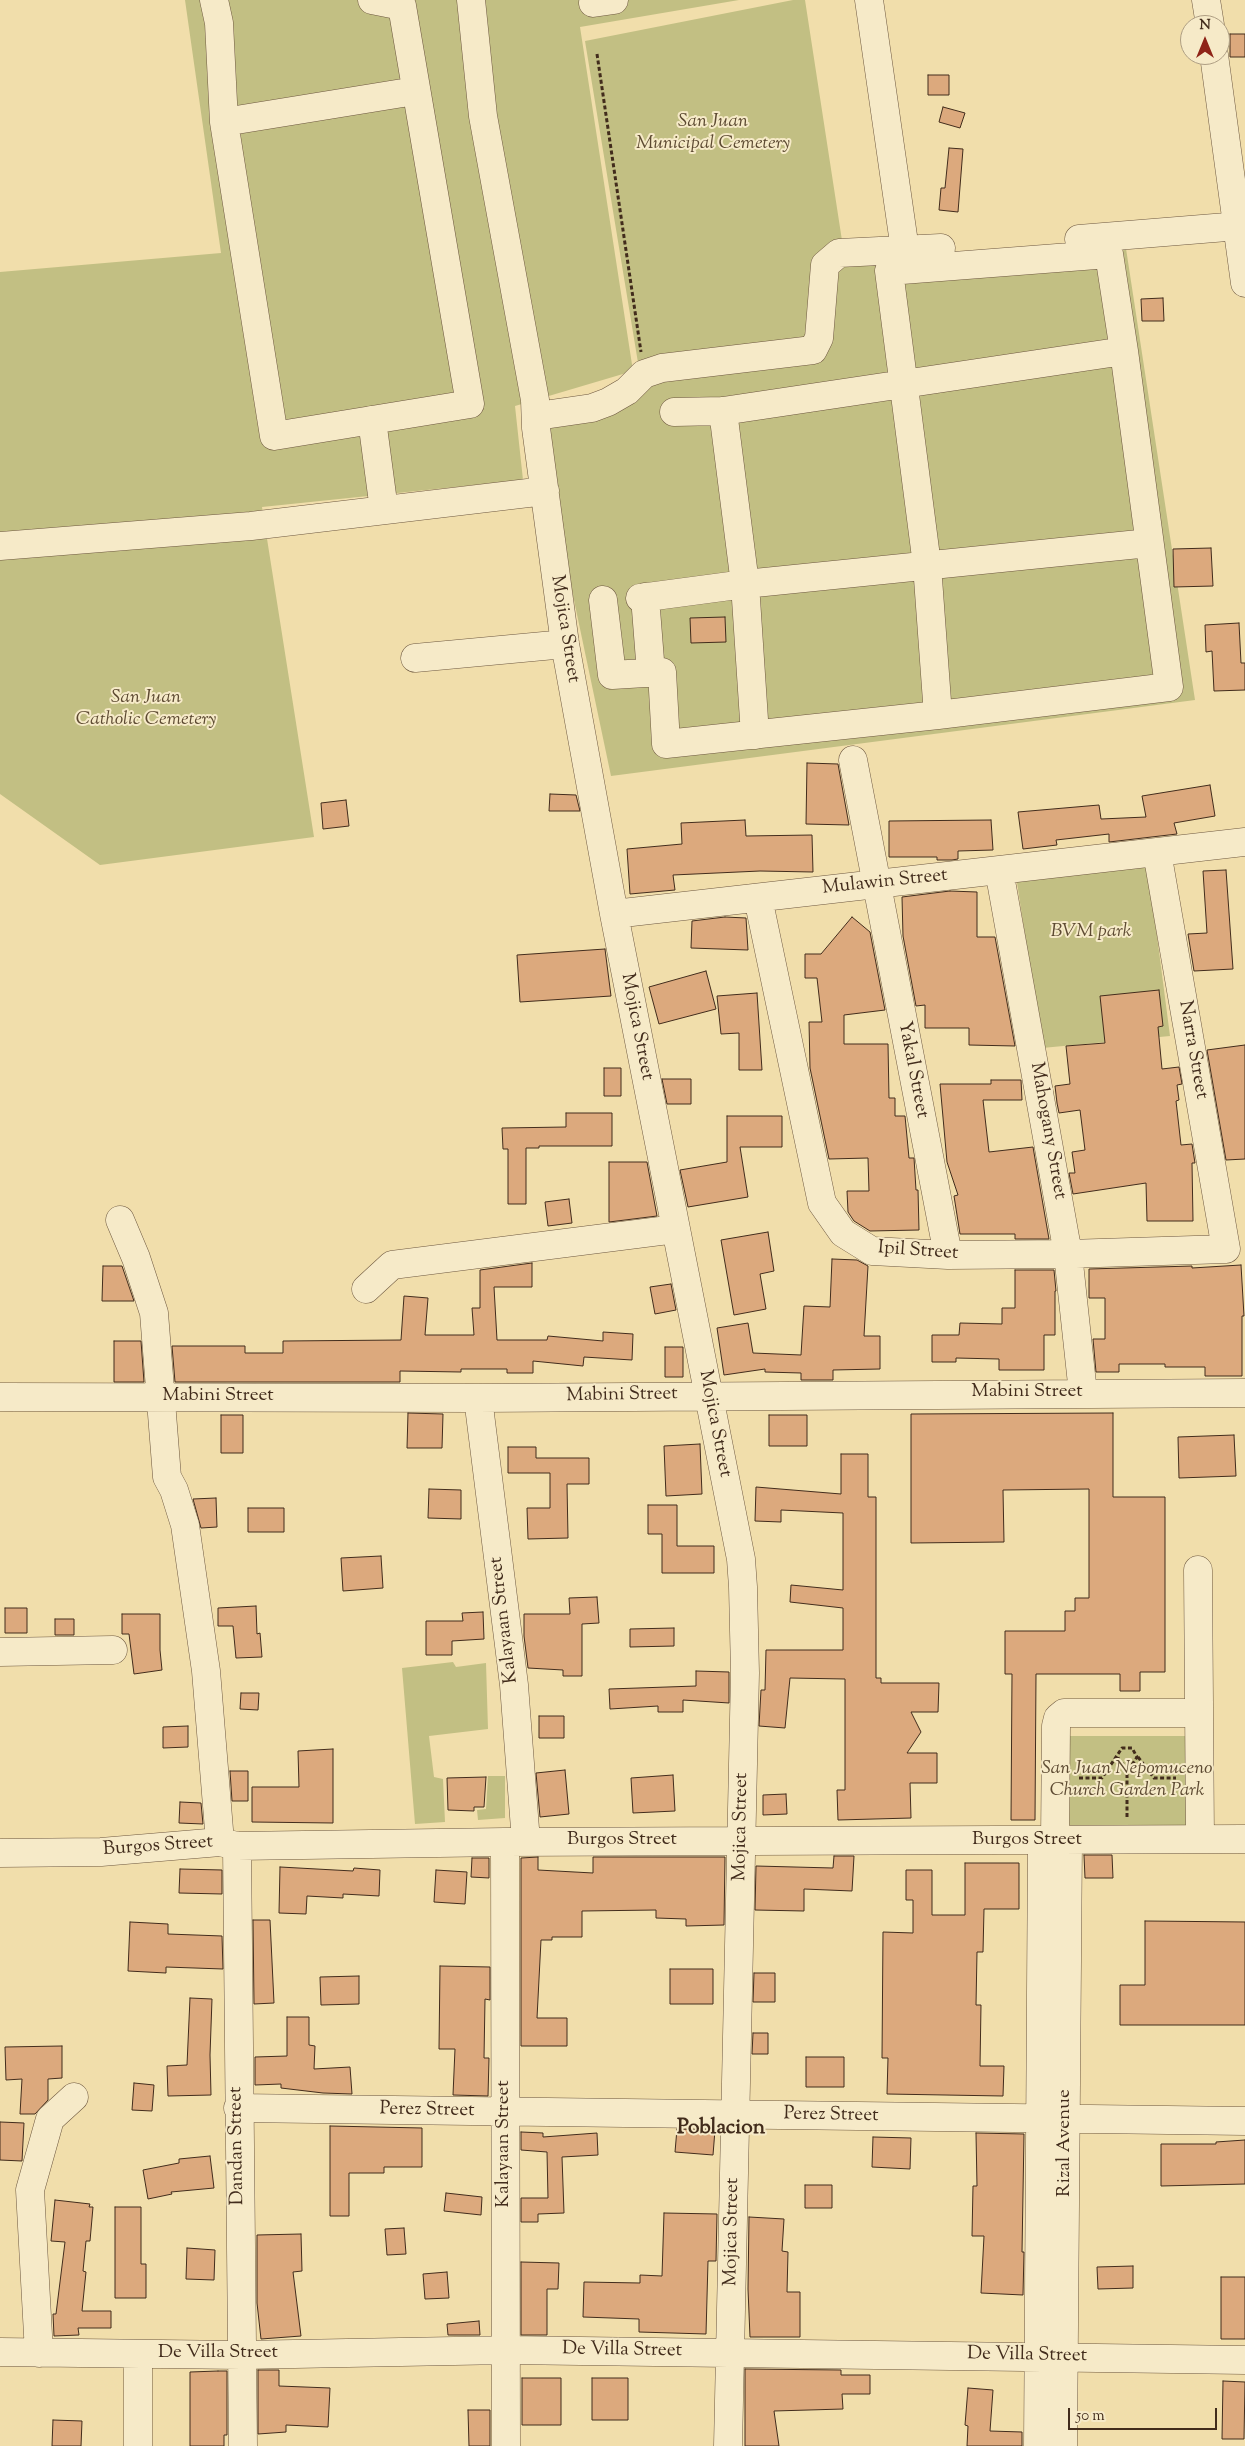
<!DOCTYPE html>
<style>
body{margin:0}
#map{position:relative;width:1245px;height:2446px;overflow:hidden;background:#f1deab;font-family:"Sorts Mill Goudy",serif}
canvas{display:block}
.north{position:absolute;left:1180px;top:15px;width:50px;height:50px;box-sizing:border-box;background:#f6eac8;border:1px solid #ae9e83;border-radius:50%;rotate:0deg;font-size:14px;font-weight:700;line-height:20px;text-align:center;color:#422c1c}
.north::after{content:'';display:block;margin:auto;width:18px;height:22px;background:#8f2418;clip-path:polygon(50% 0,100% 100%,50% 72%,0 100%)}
.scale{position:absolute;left:1068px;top:2408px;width:149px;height:22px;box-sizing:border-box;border:2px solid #422c1c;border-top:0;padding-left:6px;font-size:15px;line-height:18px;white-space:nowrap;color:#422c1c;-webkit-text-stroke:4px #f6eac8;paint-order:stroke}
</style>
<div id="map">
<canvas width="1245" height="2446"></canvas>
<div class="north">N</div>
<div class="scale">50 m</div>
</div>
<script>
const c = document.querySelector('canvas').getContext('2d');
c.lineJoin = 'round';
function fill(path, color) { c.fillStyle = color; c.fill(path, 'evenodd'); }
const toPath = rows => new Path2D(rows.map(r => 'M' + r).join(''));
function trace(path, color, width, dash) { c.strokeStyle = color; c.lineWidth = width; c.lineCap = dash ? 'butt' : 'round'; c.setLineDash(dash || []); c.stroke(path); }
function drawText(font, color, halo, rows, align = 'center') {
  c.font = font + ' "Sorts Mill Goudy",serif'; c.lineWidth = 4; c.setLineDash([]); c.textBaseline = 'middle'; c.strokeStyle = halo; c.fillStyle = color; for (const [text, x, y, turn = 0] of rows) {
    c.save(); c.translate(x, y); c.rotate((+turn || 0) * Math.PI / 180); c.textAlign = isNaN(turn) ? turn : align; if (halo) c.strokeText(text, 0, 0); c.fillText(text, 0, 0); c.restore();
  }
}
fill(toPath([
 [185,0,739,0,580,27,633,371,515,406,523,480,262,507,314,837,100,865,0,794,0,272,221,253],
 [793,0,805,0,845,260,1125,242,1195,700,611,776,567,567,548,451,550,428,642,387,585,41],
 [1147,859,1170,1036,1042,1048,1016,876],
 [453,1662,456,1667,486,1663,488,1729,429,1736,434,1777,443,1779,445,1822,415,1824,402,1668],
 [1066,1736,1187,1736,1188,1826,1066,1826],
 [488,1776,505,1776,505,1818,478,1820,477,1810,486,1809]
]), '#c2bf83');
const building = toPath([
 [1230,34,1245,34,1245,57,1230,57,1230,34],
 [928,75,949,75,949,95,928,95,928,75],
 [943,107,965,113,960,128,939,122,943,107],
 [949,148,963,149,958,212,939,210,941,188,945,188,949,148],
 [1163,298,1164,321,1142,321,1141,299,1163,298],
 [1211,548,1213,586,1174,587,1173,549,1211,548],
 [725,617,726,642,691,643,690,618,725,617],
 [1239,623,1241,663,1245,663,1245,690,1214,691,1212,651,1206,652,1205,625,1239,623],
 [807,763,838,764,849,825,806,824,807,763],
 [1210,785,1215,816,1174,823,1177,834,1109,842,1109,834,1056,840,1057,845,1023,849,1018,812,1099,805,1101,819,1146,817,1142,796,1210,785],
 [550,794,576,795,580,811,549,811,550,794],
 [346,800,349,826,323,829,321,803,346,800],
 [745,820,746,836,812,835,813,872,760,871,673,875,675,890,630,894,627,849,682,844,681,823,745,820],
 [991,820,993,850,958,851,958,859,952,860,937,860,937,857,889,857,889,821,991,820],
 [1226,870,1233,969,1194,971,1188,934,1207,933,1203,871,1226,870],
 [950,891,977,892,977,937,995,937,1015,1046,969,1045,969,1028,925,1028,925,1005,916,1006,903,936,902,897,950,891],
 [725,917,746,918,748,950,691,948,692,921,725,917],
 [852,917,870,932,885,1010,844,1015,844,1044,888,1044,889,1098,895,1098,895,1116,905,1116,909,1158,914,1158,916,1190,918,1190,919,1230,870,1231,854,1221,848,1212,847,1191,869,1191,868,1158,829,1159,810,1068,809,1022,822,1022,817,978,805,978,805,954,821,954,852,917],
 [605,949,611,996,520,1002,517,955,605,949],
 [706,971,716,1009,659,1024,649,987,706,971],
 [1159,990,1163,1026,1158,1027,1162,1069,1179,1067,1182,1084,1177,1085,1179,1100,1176,1101,1181,1145,1192,1144,1195,1163,1192,1163,1193,1221,1147,1221,1146,1183,1073,1194,1069,1173,1075,1173,1072,1152,1085,1150,1080,1110,1059,1113,1057,1103,1055,1086,1070,1084,1066,1046,1105,1043,1100,996,1159,990],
 [757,993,762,1070,739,1070,739,1033,721,1034,717,996,757,993],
 [1245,1045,1245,1159,1226,1160,1207,1050,1245,1045],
 [604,1068,621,1068,621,1096,604,1096,604,1068],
 [662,1079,691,1079,691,1104,667,1104,662,1079],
 [991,1080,1021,1080,1022,1100,983,1100,989,1152,1033,1147,1049,1239,1015,1239,1015,1234,960,1234,954,1196,958,1195,947,1162,940,1084,991,1084,991,1080],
 [566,1113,612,1113,612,1146,539,1146,539,1148,526,1148,526,1204,508,1204,508,1149,503,1149,502,1128,566,1127,566,1113],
 [727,1116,782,1116,782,1147,740,1147,748,1197,688,1207,680,1170,727,1162,727,1116],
 [609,1162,647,1162,657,1216,609,1222,609,1162],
 [569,1199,572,1223,548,1226,545,1202,569,1199],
 [768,1232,774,1271,760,1274,766,1309,734,1315,721,1240,768,1232],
 [832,1259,857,1260,868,1266,864,1336,880,1336,880,1369,833,1370,833,1380,801,1380,801,1373,765,1372,765,1369,724,1375,717,1328,748,1323,753,1353,801,1355,804,1306,830,1307,832,1259],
 [532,1263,532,1287,494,1287,497,1340,547,1340,548,1336,603,1341,603,1332,633,1334,632,1360,584,1357,583,1366,533,1361,533,1373,507,1373,507,1369,461,1369,461,1372,400,1371,400,1382,175,1382,172,1346,245,1346,245,1353,283,1353,283,1341,401,1340,404,1296,428,1298,425,1335,474,1335,472,1308,480,1308,480,1270,532,1263],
 [1241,1265,1244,1316,1242,1316,1242,1376,1205,1376,1205,1367,1165,1367,1165,1364,1119,1364,1119,1372,1096,1372,1093,1339,1105,1339,1105,1298,1089,1298,1089,1269,1192,1266,1192,1268,1241,1265],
 [103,1266,122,1266,134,1301,102,1301,103,1266],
 [1015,1270,1054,1270,1056,1291,1055,1291,1055,1335,1044,1335,1044,1370,999,1370,999,1359,956,1358,956,1362,932,1362,932,1335,959,1335,960,1323,1002,1324,1002,1308,1015,1308,1015,1270],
 [671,1284,676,1310,655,1314,650,1287,671,1284],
 [114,1341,141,1341,144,1382,114,1382,114,1341],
 [665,1347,683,1347,683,1377,665,1377,665,1347],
 [408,1413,443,1414,442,1448,407,1448,408,1413],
 [1113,1413,1113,1497,1165,1497,1165,1672,1140,1672,1140,1691,1120,1691,1120,1674,1036,1674,1035,1820,1011,1820,1012,1674,1005,1674,1005,1631,1065,1631,1065,1611,1075,1611,1075,1598,1089,1598,1089,1489,1003,1490,1004,1542,911,1543,911,1414,1113,1413],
 [221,1415,243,1415,243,1453,221,1453,221,1415],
 [769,1415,807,1415,807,1446,769,1446,769,1415],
 [1234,1435,1236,1476,1179,1478,1178,1437,1234,1435],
 [700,1444,702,1494,666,1496,664,1446,700,1444],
 [508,1447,536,1447,536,1458,589,1458,589,1484,567,1484,568,1538,528,1539,527,1508,550,1508,550,1473,508,1473,508,1447],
 [841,1454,868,1454,868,1497,876,1497,876,1678,881,1678,881,1683,939,1683,938,1712,911,1712,921,1732,907,1753,937,1753,937,1783,910,1783,911,1818,838,1820,837,1790,845,1790,845,1679,790,1678,785,1728,759,1726,761,1690,765,1690,766,1650,843,1650,843,1608,790,1602,791,1585,843,1590,843,1513,781,1510,781,1522,755,1521,756,1487,841,1494,841,1454],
 [429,1489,461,1490,461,1519,428,1518,429,1489],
 [216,1498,217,1527,201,1528,193,1499,216,1498],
 [648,1505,677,1505,677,1546,714,1546,714,1573,662,1573,662,1534,648,1534,648,1505],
 [248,1508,284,1508,284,1532,248,1532,248,1508],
 [381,1556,383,1588,343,1591,341,1558,381,1556],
 [597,1597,599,1623,582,1624,582,1676,563,1676,563,1670,528,1668,524,1636,524,1614,570,1614,569,1598,597,1597],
 [256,1606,257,1634,260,1633,262,1657,236,1658,233,1626,218,1626,218,1608,256,1606],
 [5,1608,27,1608,27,1633,5,1633,5,1608],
 [483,1612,484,1639,452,1641,452,1655,426,1655,426,1621,463,1621,462,1613,483,1612],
 [122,1614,160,1614,160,1650,162,1670,134,1674,129,1634,122,1634,122,1614],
 [55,1619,74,1619,74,1635,55,1635,55,1619],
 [674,1628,674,1646,630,1647,630,1629,674,1628],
 [696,1671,729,1672,729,1703,683,1700,683,1712,658,1712,658,1706,610,1709,609,1689,696,1686,696,1671],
 [241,1693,259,1693,258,1710,240,1709,241,1693],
 [539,1716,564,1716,564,1738,539,1738,539,1716],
 [188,1726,188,1747,163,1748,163,1727,188,1726],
 [333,1749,333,1823,252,1822,252,1787,299,1787,298,1751,333,1749],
 [565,1770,569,1814,540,1817,536,1773,565,1770],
 [230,1771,248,1771,248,1801,232,1801,230,1771],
 [673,1775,675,1811,633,1813,631,1778,673,1775],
 [486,1777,484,1807,474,1807,474,1811,448,1810,447,1778,486,1777],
 [786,1794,787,1814,763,1815,763,1795,786,1794],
 [180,1802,201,1803,203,1824,179,1823,180,1802],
 [1084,1855,1112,1855,1113,1878,1085,1878,1084,1855],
 [834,1856,854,1856,852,1891,804,1889,804,1911,755,1910,756,1866,833,1868,834,1856],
 [538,1857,538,1870,593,1873,593,1857,725,1857,724,1925,686,1926,686,1919,656,1918,656,1910,582,1911,582,1937,552,1937,552,1940,541,1940,537,2018,567,2018,567,2046,521,2046,521,1858,538,1857],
 [472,1858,489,1858,489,1878,471,1877,472,1858],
 [965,1863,1019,1863,1019,1909,984,1909,983,1952,977,1952,976,2005,981,2005,980,2066,1004,2066,1003,2096,887,2094,888,2058,882,2058,883,1932,913,1933,913,1900,906,1900,906,1870,932,1870,932,1915,965,1915,965,1863],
 [280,1867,353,1871,354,1868,380,1870,379,1896,343,1894,343,1898,307,1896,306,1914,279,1913,280,1867],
 [180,1869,222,1870,222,1894,179,1893,180,1869],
 [436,1870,467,1872,465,1904,434,1902,436,1870],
 [253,1920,270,1920,274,2003,254,2004,253,1920],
 [1145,1921,1245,1922,1245,2025,1120,2025,1120,1985,1145,1985,1145,1921],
 [130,1922,168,1924,168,1934,222,1936,223,1969,166,1967,166,1973,128,1971,130,1922],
 [440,1966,490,1967,490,2000,485,1999,484,2058,489,2058,488,2096,453,2095,455,2049,439,2049,440,1966],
 [670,1969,713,1969,713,2004,670,2004,670,1969],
 [754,1973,775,1973,775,2002,753,2002,754,1973],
 [359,1976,359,2004,321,2005,320,1977,359,1976],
 [190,1998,212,1999,210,2055,211,2095,168,2096,167,2066,187,2065,190,1998],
 [287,2017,309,2017,309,2045,315,2046,314,2069,350,2067,352,2094,323,2093,281,2088,281,2084,255,2085,255,2057,287,2056,287,2017],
 [753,2033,768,2033,768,2054,752,2054,753,2033],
 [62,2046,62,2078,48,2079,48,2100,35,2114,20,2114,22,2079,6,2080,5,2047,62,2046],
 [806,2057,844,2057,844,2087,806,2087,806,2057],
 [134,2083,154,2085,152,2111,132,2110,134,2083],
 [0,2122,24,2123,22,2161,0,2160,0,2122],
 [330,2126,422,2128,422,2167,384,2167,384,2173,349,2173,349,2216,330,2216,330,2126],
 [677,2129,715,2130,713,2155,675,2152,677,2129],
 [521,2132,543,2133,543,2137,597,2133,598,2155,562,2157,564,2213,538,2214,538,2222,521,2222,521,2198,548,2198,547,2152,521,2150,521,2132],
 [976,2133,1024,2134,1022,2252,1024,2252,1023,2295,981,2293,984,2236,972,2236,973,2186,977,2186,976,2133],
 [873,2137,911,2138,910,2169,872,2167,873,2137],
 [1245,2140,1245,2184,1161,2186,1161,2144,1216,2144,1216,2142,1245,2140],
 [210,2156,214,2188,171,2192,172,2194,148,2199,143,2170,179,2163,179,2159,210,2156],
 [805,2185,832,2185,832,2208,805,2208,805,2185],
 [446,2193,482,2197,481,2215,444,2211,446,2193],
 [55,2200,90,2204,89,2207,93,2207,90,2241,86,2241,83,2271,86,2272,82,2311,111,2311,111,2328,78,2328,79,2335,54,2336,53,2314,56,2314,65,2242,51,2241,55,2200],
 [115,2207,141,2207,141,2264,146,2264,146,2298,115,2298,115,2207],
 [664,2213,717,2214,716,2261,708,2261,706,2334,639,2332,639,2319,583,2317,584,2282,640,2283,640,2275,662,2276,664,2213],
 [749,2217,784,2219,782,2251,788,2252,787,2292,800,2292,800,2337,750,2337,748,2289,749,2217],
 [404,2228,406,2254,387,2255,385,2229,404,2228],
 [301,2234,302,2271,293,2272,301,2336,261,2339,257,2303,257,2235,301,2234],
 [187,2248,215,2250,214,2280,186,2279,187,2248],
 [521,2262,559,2263,558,2289,547,2289,547,2335,521,2335,521,2262],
 [1133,2266,1133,2288,1098,2289,1097,2267,1133,2266],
 [447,2272,449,2298,425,2299,423,2274,447,2272],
 [1221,2277,1245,2277,1245,2339,1221,2339,1221,2277],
 [479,2321,480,2335,448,2335,447,2324,479,2321],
 [745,2369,841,2370,841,2375,870,2375,870,2394,842,2394,843,2409,774,2411,779,2446,745,2446,745,2369],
 [258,2370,279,2370,279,2386,330,2388,328,2427,286,2425,286,2432,258,2434,258,2370],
 [218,2371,227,2371,227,2435,224,2435,224,2446,190,2446,190,2372,218,2371],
 [522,2378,561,2378,561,2425,522,2425,522,2378],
 [592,2378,628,2378,628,2420,592,2420,592,2378],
 [1223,2381,1245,2382,1244,2439,1222,2439,1223,2381],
 [968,2388,993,2390,990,2431,1022,2432,1022,2446,967,2446,968,2426,965,2425,968,2388],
 [468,2410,490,2410,490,2446,469,2446,468,2410],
 [53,2420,82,2421,81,2446,52,2446,53,2420]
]);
fill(building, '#dca97d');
trace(building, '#422c1c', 1);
const minor = toPath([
 [214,0,219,23,224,122,274,436,470,404,402,6],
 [372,0,402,6],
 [471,0,483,116,535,400,536,428,565,644,614,914,741,1559,743,1587,745,1673,728,2446],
 [869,0,905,250],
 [1206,0,1210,25],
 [593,3,614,0],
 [1214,55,1245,283],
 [224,122,415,91],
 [1079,239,1239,226],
 [723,411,745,584,755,735],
 [674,412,723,411,1124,351],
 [537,416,592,408,608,402,627,391,644,374,662,368,813,350,819,338,825,265,839,253,941,248],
 [372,420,384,510],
 [0,546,251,526,545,491],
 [645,597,651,673],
 [640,598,745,584,1149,543],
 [603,600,612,675,662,672,666,744,938,715,1169,687,1124,351,1109,254,889,271,927,565,938,715],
 [415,658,565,644],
 [853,760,948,1255],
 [999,870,1068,1254,1083,1393],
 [758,898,822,1203,843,1233,872,1251,948,1255,1068,1254,1226,1249,1157,852],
 [614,914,1245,842],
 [120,1220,136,1258,154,1313,167,1477,174,1490,185,1525,206,1671,220,1842],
 [366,1289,392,1265,676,1229],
 [0,1397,478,1398,1245,1393],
 [478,1398,514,1685,526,1842],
 [1198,1570,1200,1839],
 [0,1652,113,1650],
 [1055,1841,1056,1726,1058,1718,1064,1713,1198,1713],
 [505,1842,506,2446],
 [237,1846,243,2446],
 [0,1853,101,1852,220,1842,237,1846,505,1842,1245,1839],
 [238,2108,1245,2121],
 [0,2352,241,2355,507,2350,1245,2360],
 [39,2353,30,2190,50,2119,74,2097],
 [138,2446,138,2354],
 [1038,2446,1042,1841],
 [1063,2446,1068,1841]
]);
trace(minor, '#6e5840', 29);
trace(toPath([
 [597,54,641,352],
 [1138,1757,1154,1778,1176,1778],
 [1079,1778,1102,1778,1122,1748,1132,1748,1137,1757,1132,1765,1127,1766,1119,1762,1118,1757],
 [1127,1817,1127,1766]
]), '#422c1c', 3, [4, 2.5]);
trace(minor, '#f6eac8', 28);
drawText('italic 19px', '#5c4931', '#f6eac8', [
 ["San Juan",713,123],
 ["Municipal Cemetery",713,145],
 ["San Juan",146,699],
 ["Catholic Cemetery",146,721],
 ["BVM park",1091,933],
 ["San Juan Nepomuceno",1127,1770],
 ["Church Garden Park",1127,1792]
]);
drawText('19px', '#422c1c', '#f6eac8', [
 ["Mojica Street",564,629,81],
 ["Mulawin Street",885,883,-6],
 ["Mojica Street",636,1027,79],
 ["Narra Street",1192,1050,80],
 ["Yakal Street",912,1070,79],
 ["Mahogany Street",1047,1131,80],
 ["Ipil Street",918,1252,4],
 ["Mabini Street",1027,1393],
 ["Mabini Street",622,1396,-1],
 ["Mabini Street",218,1397],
 ["Mojica Street",714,1424,79],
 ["Kalayaan Street",505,1620,-97],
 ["Mojica Street",742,1827,-89],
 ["Burgos Street",622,1841],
 ["Burgos Street",1027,1841],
 ["Burgos Street",158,1847,-4],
 ["Perez Street",427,2111,1],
 ["Perez Street",831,2116,1],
 ["Rizal Avenue",1066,2143,-90],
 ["Kalayaan Street",505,2144,-90],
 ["Dandan Street",238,2146,-91],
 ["Mojica Street",733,2232,-89],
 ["De Villa Street",622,2351,1],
 ["De Villa Street",218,2354],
 ["De Villa Street",1027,2356,1]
]);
drawText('bold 21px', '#422c1c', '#f6eac8', [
 ["Poblacion",721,2129]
]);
</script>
